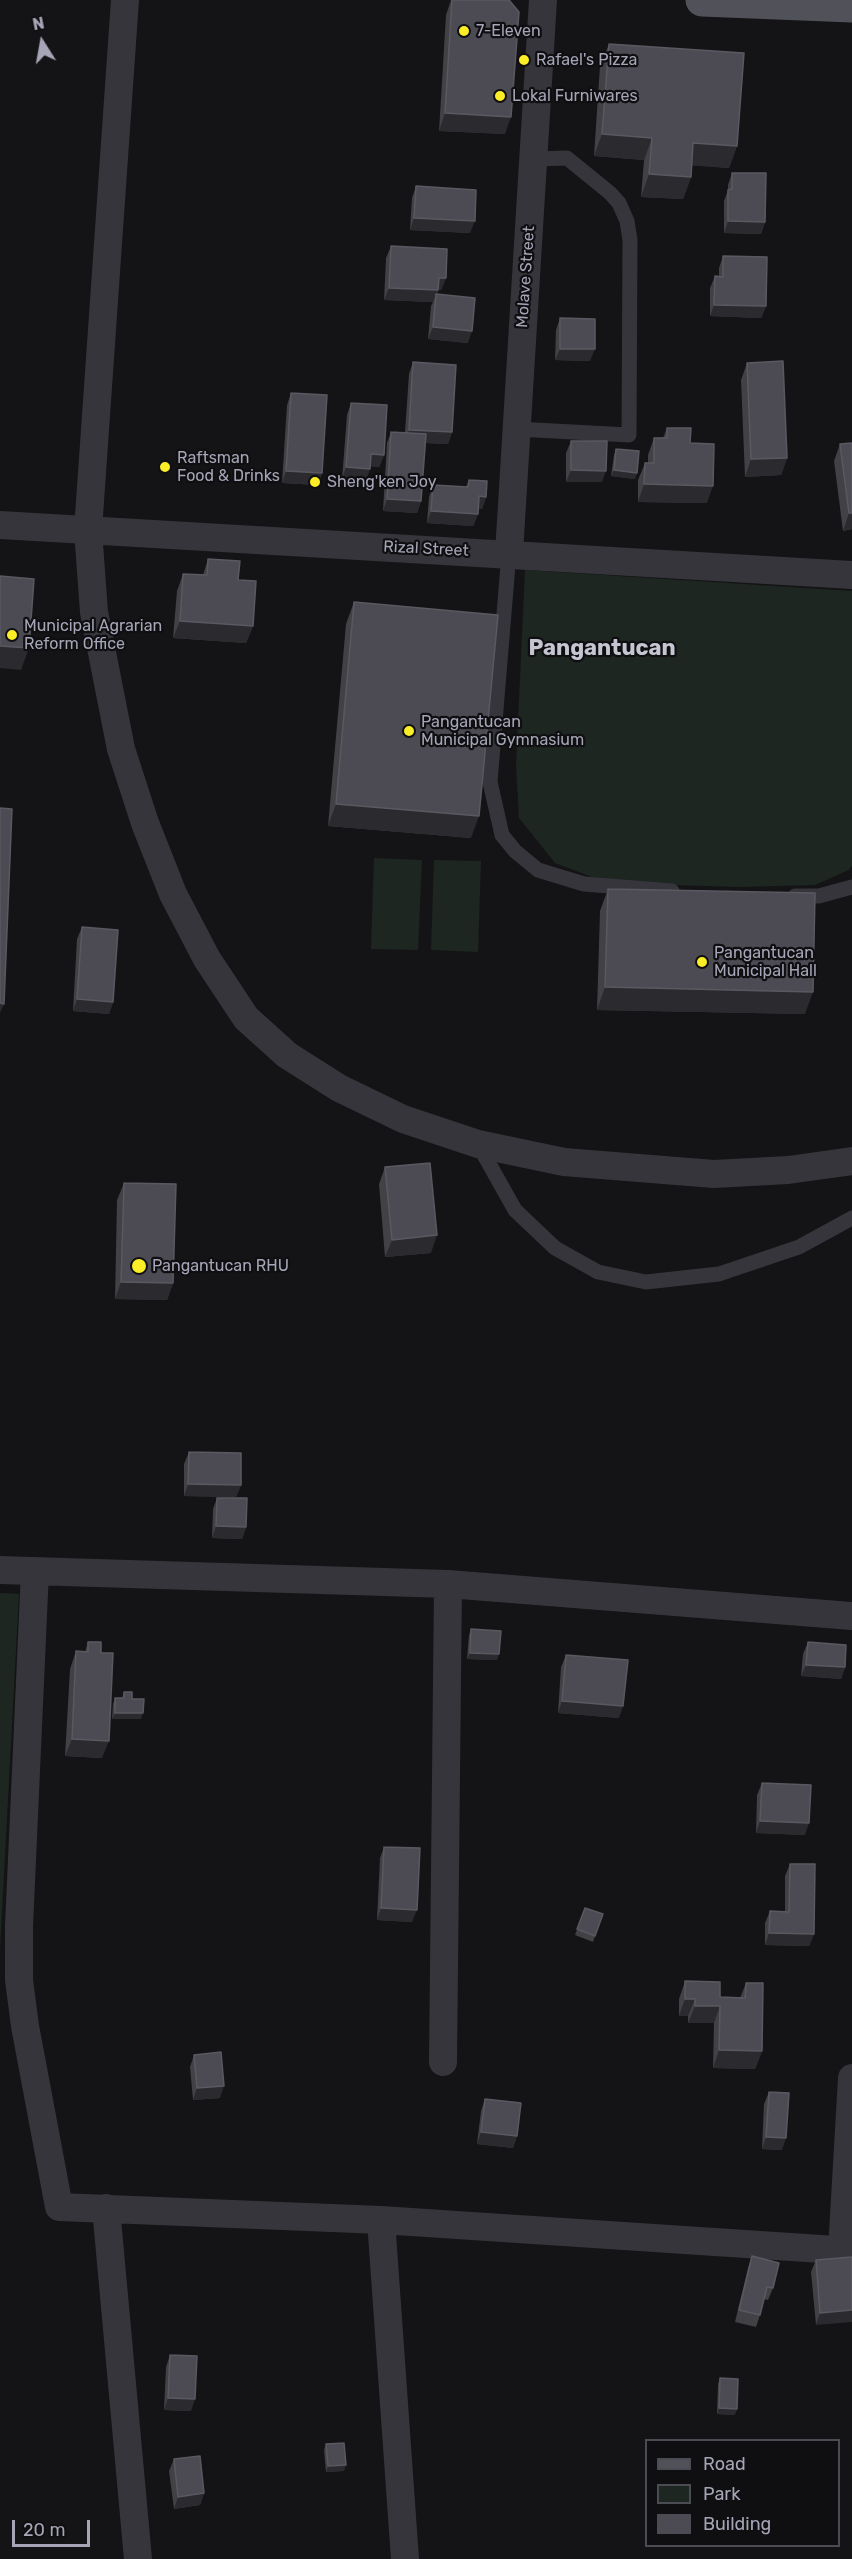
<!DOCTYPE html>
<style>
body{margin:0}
#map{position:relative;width:852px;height:2559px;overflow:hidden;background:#141416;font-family:Rubik,sans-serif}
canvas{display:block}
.legend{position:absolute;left:645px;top:2439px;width:195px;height:108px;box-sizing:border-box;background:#0f0f11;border:2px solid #4b4b53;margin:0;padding:8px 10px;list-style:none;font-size:18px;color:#a5a5b7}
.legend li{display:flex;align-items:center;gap:12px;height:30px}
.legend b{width:30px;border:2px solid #4b4b53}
.north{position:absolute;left:12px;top:12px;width:60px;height:60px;-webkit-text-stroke:4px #0f0f11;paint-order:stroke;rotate:349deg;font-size:16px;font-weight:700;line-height:24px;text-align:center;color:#a5a5b7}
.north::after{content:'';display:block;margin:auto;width:21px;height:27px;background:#a5a5b7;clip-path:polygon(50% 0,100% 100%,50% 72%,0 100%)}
.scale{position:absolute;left:12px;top:2520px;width:78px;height:27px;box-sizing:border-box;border:3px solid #a5a5b7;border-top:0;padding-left:8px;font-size:18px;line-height:21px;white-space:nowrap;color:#a5a5b7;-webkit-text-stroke:4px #0f0f11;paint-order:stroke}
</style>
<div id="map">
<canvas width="852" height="2559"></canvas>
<ul class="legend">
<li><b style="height:8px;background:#51515a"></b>Road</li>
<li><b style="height:16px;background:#1e2621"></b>Park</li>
<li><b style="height:16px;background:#4c4b53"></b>Building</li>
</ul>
<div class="north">N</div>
<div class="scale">20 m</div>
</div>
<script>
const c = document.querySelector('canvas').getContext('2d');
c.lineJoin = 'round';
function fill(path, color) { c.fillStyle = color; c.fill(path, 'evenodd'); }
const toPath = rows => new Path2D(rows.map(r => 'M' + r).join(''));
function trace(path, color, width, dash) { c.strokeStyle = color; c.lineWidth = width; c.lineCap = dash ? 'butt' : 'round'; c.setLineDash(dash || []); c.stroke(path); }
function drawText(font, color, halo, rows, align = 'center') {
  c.font = font + ' Rubik,sans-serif'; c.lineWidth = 4.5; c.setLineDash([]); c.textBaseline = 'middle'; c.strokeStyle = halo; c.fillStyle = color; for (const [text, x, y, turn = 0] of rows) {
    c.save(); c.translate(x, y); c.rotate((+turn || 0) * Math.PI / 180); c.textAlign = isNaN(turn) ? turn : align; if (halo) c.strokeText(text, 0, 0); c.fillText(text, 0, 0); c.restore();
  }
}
fill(toPath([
 [525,570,852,591,852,866,849,870,815,885,738,887,608,883,555,863,519,818,516,766],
 [374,858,422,860,418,950,371,949],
 [434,860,481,861,478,952,431,950],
 [0,1593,19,1594,0,1949]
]), '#1e2621');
trace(toPath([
 [516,429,629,435,630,240,627,221,619,203,610,193,567,158,533,159],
 [509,553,490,782,502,835,515,851,538,870,584,884,672,891],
 [795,896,819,896,852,887],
 [478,1144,515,1210,555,1248,598,1272,646,1282,719,1274,799,1247,852,1218]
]), '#35353b', 15);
trace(toPath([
 [125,0,88,530,94,612,121,749,145,823,173,894,207,959,246,1018,287,1055,339,1088,403,1119,478,1144,564,1162,714,1174,788,1170,852,1161],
 [0,525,852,575],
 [509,553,543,0],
 [0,1570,448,1584,852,1616],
 [35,1571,19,1926,19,1980,25,2026,59,2207,381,2220,852,2251],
 [443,2062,448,1584],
 [106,2208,138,2559],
 [381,2220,405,2559],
 [842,2250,852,2078]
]), '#35353b', 28);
trace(toPath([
 [702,0,852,6]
]), '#51515a', 33);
fill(toPath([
 [451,0,509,0,505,134,439,131,446,15],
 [609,44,737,146,729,168,691,165,691,177,683,199,641,197,644,160,594,156,600,66],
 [732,173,765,222,761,234,724,233,724,201,728,190,728,185],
 [416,186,470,233,410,230,412,198],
 [391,246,446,278,441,290,438,290,437,294,468,343,428,339,431,306,433,302,384,300,386,258],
 [723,256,766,306,761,318,710,316,710,288,715,276,719,277,719,268],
 [560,318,590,361,555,360,556,330],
 [413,362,452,432,448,444,425,443,421,501,417,513,383,511,387,443,391,432,405,432,409,374],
 [747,363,787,458,781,475,745,477,741,380],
 [291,393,322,473,318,485,282,483,287,405],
 [351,403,384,455,379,467,370,466,366,481,342,479,347,415],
 [667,428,690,443,707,503,638,502,638,480,645,463,648,463,648,455,654,438,663,438],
 [571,441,602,482,566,482,566,453],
 [852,443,852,529,843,531,834,461,840,444],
 [616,449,635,479,611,476,614,455],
 [469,480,486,497,482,509,478,508,478,514,473,526,427,523,429,497,433,485,466,487],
 [208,559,238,580,253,626,246,643,173,638,177,591,183,574,203,575],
 [354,602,471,838,328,826,346,624],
 [608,889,805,1014,597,1010,600,911],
 [82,927,113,1002,109,1014,73,1011,77,939],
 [385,1167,431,1253,385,1257,379,1184],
 [124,1183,173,1283,167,1300,115,1299,117,1200],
 [189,1452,241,1485,236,1497,184,1496,184,1464],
 [217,1498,246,1527,242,1539,212,1538,213,1509],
 [471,1629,497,1660,467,1659,469,1635],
 [88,1642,101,1653,102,1758,65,1756,70,1669,76,1651,85,1652],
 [808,1642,845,1667,841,1679,801,1676,803,1654],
 [566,1655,619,1718,558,1713,561,1667],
 [124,1692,141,1719,112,1719,113,1704,115,1698,122,1698],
 [762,1783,805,1835,756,1833,757,1795],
 [384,1847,412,1922,377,1920,380,1858],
 [790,1864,814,1934,809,1946,765,1945,765,1923,770,1911,785,1912,785,1876],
 [585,1908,595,1936,593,1942,575,1935],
 [685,1981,720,1997,740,1998,746,1983,762,2051,755,2069,713,2068,714,2023,688,2023,688,2016,679,2016,679,1999],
 [194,2055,220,2098,193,2100,190,2067],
 [769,2092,782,2150,762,2149,764,2104],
 [485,2099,517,2136,513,2148,477,2144,481,2111],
 [752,2256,773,2288,768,2300,764,2299,760,2315,756,2327,735,2322,748,2268],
 [852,2257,816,2325,811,2272,816,2260],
 [170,2355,191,2411,164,2410,166,2367],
 [720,2378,735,2415,717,2414,718,2384],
 [326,2444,344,2471,326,2472,324,2450],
 [174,2459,204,2493,200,2505,174,2509,169,2471]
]), '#414146');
fill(toPath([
 [445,113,511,117,505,134,439,131],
 [602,134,652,138,644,160,594,156],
 [693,143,737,146,729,168,685,165],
 [649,174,691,177,683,199,641,197],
 [414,218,475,221,470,233,410,230],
 [728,221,765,222,761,234,724,233],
 [439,278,446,278,441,290,435,290],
 [389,288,438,290,433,302,384,300],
 [714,305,766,306,761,318,710,316],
 [433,327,472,331,468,343,428,339],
 [560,349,595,349,590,361,555,360],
 [409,430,452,432,448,444,405,442],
 [371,454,384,455,379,467,367,466],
 [787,458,781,475,745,477,751,459],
 [346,467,370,469,366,481,342,479],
 [571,470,606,471,602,482,566,482],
 [614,470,637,473,635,479,611,476],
 [286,471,322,473,318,485,282,483],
 [644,484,713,486,707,503,638,502],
 [479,496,486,497,482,509,475,508],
 [387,499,421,501,417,513,383,511],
 [431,511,478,514,473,526,427,523],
 [849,513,852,513,852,529,843,531],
 [180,621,253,626,246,643,173,638],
 [0,646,29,648,21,670,0,668],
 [336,804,479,816,471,838,328,826],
 [605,987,813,992,805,1014,597,1010],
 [77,999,113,1002,109,1014,73,1011],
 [0,1003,4,1004,0,1013],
 [437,1235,431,1253,385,1257,392,1240],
 [121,1282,173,1283,167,1300,115,1299],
 [188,1484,241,1485,236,1497,184,1496],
 [216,1526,246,1527,242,1539,212,1538],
 [470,1653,499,1654,497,1660,467,1659],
 [806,1665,845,1667,841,1679,801,1676],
 [562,1701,623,1706,619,1718,558,1713],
 [115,1713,143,1713,141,1719,112,1719],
 [72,1739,109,1741,102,1758,65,1756],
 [760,1821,809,1823,805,1835,756,1833],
 [381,1908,417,1910,412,1922,377,1920],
 [769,1933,814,1934,809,1946,765,1945],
 [685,1999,695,1999,688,2016,679,2016],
 [695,2006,720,2006,714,2023,688,2023],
 [719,2050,762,2051,755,2069,713,2068],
 [224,2086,220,2098,193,2100,197,2088],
 [481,2132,517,2136,513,2148,477,2144],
 [766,2137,786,2138,782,2150,762,2149],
 [852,2310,852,2322,816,2325,820,2313],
 [168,2398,195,2399,191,2411,164,2410],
 [719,2408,737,2409,735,2415,717,2414],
 [346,2465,344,2471,326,2472,328,2466],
 [204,2493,200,2505,174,2509,178,2497]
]), '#2b2a2e');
const building = toPath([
 [452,0,509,0,519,12,511,117,445,113,452,0],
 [609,44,744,53,737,146,693,143,691,177,649,174,652,138,602,134,609,44],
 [732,173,766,173,765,222,728,221,728,190,732,189,732,173],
 [416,186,476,190,475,221,414,218,416,186],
 [391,246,447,249,446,278,439,278,438,290,389,288,391,246],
 [723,256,767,257,766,306,714,305,715,276,723,277,723,256],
 [436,294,475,298,472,331,433,327,436,294],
 [560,318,595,319,595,349,560,349,560,318],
 [783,361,787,458,751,459,747,363,783,361],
 [413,362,456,365,452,432,409,430,413,362],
 [291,393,327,395,322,473,286,471,291,393],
 [351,403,387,405,384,455,371,454,370,469,346,467,351,403],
 [667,428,691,428,690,443,714,444,713,486,644,484,645,463,654,463,654,438,667,438,667,428],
 [391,432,426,434,421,501,387,499,391,432],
 [571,441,607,441,606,471,571,470,571,441],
 [852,443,852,513,849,513,840,444,852,443],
 [616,449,639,451,637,473,614,470,616,449],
 [469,480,487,481,486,497,479,496,478,514,431,511,433,485,468,487,469,480],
 [208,559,240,561,238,580,256,581,253,626,180,621,183,574,207,575,208,559],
 [0,576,34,579,29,648,0,646,0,576],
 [354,602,498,615,479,816,336,804,354,602],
 [0,808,12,809,4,1004,0,1003,0,808],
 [608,889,815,893,813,992,605,987,608,889],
 [82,927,118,930,113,1002,77,999,82,927],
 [430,1163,437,1235,392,1240,385,1167,430,1163],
 [124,1183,176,1184,173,1283,121,1282,124,1183],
 [189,1452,241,1453,241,1485,188,1484,189,1452],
 [217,1498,247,1498,246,1527,216,1526,217,1498],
 [471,1629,501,1631,499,1654,470,1653,471,1629],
 [88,1642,101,1642,101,1653,113,1653,109,1741,72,1739,76,1651,88,1652,88,1642],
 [808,1642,846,1645,845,1667,806,1665,808,1642],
 [566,1655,628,1660,623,1706,562,1701,566,1655],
 [124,1692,132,1692,132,1699,144,1699,143,1713,115,1713,115,1698,124,1698,124,1692],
 [762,1783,811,1785,809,1823,760,1821,762,1783],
 [384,1847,420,1848,417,1910,381,1908,384,1847],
 [790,1864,815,1864,814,1934,769,1933,770,1911,789,1912,790,1864],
 [585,1908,603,1914,595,1936,577,1929,585,1908],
 [685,1981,720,1982,720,1997,745,1998,746,1983,763,1983,762,2051,719,2050,720,2006,695,2006,695,1999,685,1999,685,1981],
 [221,2052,224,2086,197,2088,194,2055,221,2052],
 [769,2092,789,2093,786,2138,766,2137,769,2092],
 [485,2099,521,2103,517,2136,481,2132,485,2099],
 [752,2256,779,2263,773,2288,767,2287,760,2315,739,2310,752,2256],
 [852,2257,852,2310,820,2313,816,2260,852,2257],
 [170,2355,197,2356,195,2399,168,2398,170,2355],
 [720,2378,738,2379,737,2409,719,2408,720,2378],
 [344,2443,346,2465,328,2466,326,2444,344,2443],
 [200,2456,204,2493,178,2497,174,2459,200,2456]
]);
fill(building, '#4c4b53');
trace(building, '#5a5962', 1.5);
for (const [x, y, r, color] of [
 [464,31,6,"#fbee27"],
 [524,60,6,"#fbee27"],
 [500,96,6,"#fbee27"],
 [165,467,6,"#fbee27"],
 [315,482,6,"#fbee27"],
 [12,635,6,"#fbee27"],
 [409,731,6,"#fbee27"],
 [702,962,6,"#fbee27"],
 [139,1266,8,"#fbee27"]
]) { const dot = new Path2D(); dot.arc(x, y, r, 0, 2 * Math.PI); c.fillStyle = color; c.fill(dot); trace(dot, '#0f0f11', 2); }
drawText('16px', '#a5a5b7', '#0f0f11', [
 ["7-Eleven",476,31],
 ["Rafael's Pizza",536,60],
 ["Lokal Furniwares",512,96],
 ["Raftsman",177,458],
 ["Food & Drinks",177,476],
 ["Sheng'ken Joy",327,482],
 ["Municipal Agrarian",24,626],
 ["Reform Office",24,644],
 ["Pangantucan",421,722],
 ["Municipal Gymnasium",421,740],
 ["Pangantucan",714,953],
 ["Municipal Hall",714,971],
 ["Pangantucan RHU",152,1266]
], 'left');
drawText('16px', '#a5a5b7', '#0f0f11', [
 ["Molave Street",526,277,-86],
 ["Rizal Street",426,549,3]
]);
drawText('bold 22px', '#c6c6d3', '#0f0f11', [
 ["Pangantucan",602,649]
]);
</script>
